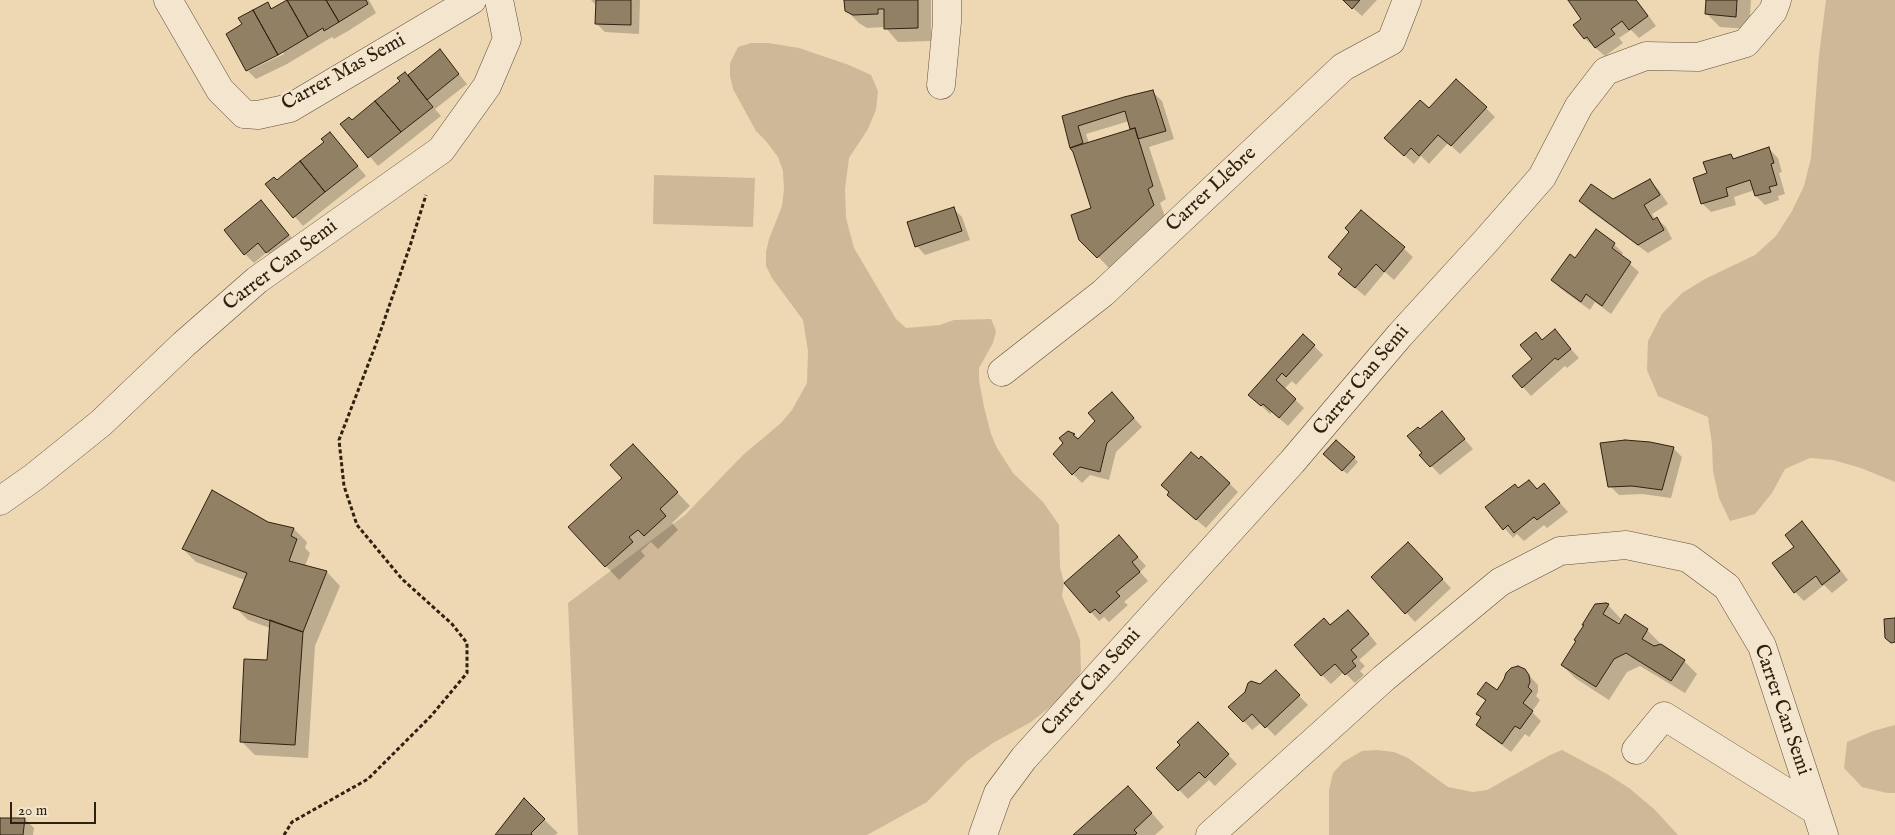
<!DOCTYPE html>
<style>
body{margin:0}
#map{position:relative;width:1895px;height:835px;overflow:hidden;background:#eed7b3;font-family:"IM FELL English",serif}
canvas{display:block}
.scale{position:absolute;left:10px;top:802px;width:86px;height:22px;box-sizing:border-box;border:2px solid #2f2110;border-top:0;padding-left:6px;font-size:15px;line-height:18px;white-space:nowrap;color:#2f2110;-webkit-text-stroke:4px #f4e5ce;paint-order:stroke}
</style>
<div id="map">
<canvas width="1895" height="835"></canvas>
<div class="scale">20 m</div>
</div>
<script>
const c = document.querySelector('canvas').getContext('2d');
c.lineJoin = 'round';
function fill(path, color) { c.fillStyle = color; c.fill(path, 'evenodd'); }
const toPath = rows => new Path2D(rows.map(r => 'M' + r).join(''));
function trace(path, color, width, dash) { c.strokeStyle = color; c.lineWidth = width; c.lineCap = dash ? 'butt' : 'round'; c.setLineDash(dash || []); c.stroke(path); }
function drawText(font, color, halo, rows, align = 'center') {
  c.font = font + ' "IM FELL English",serif'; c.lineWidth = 4.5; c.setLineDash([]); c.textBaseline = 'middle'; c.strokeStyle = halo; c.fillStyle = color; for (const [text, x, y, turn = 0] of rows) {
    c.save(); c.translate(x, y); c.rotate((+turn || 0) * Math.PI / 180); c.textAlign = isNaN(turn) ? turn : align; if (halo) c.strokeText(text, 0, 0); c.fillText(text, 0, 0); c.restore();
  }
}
fill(toPath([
 [1826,0,1895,0,1895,482,1861,468,1833,460,1810,458,1785,469,1772,493,1755,514,1730,521,1719,498,1713,471,1712,444,1708,417,1658,396,1647,370,1648,341,1662,314,1682,293,1705,279,1755,255,1776,236,1792,211,1804,186,1811,158,1819,55],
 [751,43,768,43,799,48,849,65,871,75,878,91,876,110,868,129,849,158,845,189,846,218,854,248,896,319,906,328,940,325,954,320,991,319,996,331,993,343,979,368,979,380,984,407,991,434,997,448,1013,473,1043,502,1059,525,1060,567,1064,583,1062,596,1080,640,1081,671,1075,685,1065,695,1031,722,993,743,967,761,927,802,867,835,578,835,568,603,685,515,743,455,781,423,792,410,807,383,808,351,803,320,772,278,766,266,766,252,769,239,782,206,784,189,783,171,778,157,766,141,756,131,733,89,730,76,730,63,738,47],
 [654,175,755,178,753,227,653,224],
 [1895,725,1895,793,1887,793,1862,787,1844,768,1847,742,1873,731],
 [1377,750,1394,752,1408,758,1448,787,1473,792,1487,790,1550,755,1562,750,1607,774,1629,788,1654,809,1678,835,1329,835,1329,790,1333,773,1343,762,1362,751]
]), '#ceb897');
fill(toPath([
 [289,0,369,0,376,13,348,31,334,39,332,37,287,64,256,79,247,70,243,25,267,4,273,9],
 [283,52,284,54,248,71,248,68],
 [591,0,640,0,639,34,605,32,596,23,597,6],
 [846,0,931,0,931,41,898,42,885,27,867,28,859,23,846,10],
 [1344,0,1377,0,1362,16],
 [1569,0,1637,0,1656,26,1639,38,1631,30,1619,38,1623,43,1605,56,1584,38,1583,19],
 [1708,0,1751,0,1749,29,1720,27,1706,13],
 [440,51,467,84,435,109,441,116,378,166,342,124,352,121],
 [1153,92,1162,101,1174,139,1149,147,1166,199,1160,203,1166,219,1111,270,1081,239,1092,208,1074,151,1071,147,1064,117],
 [1129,121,1132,130,1089,143,1086,134],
 [1486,108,1495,117,1460,154,1448,143,1429,164,1421,156,1414,164,1395,147,1429,110],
 [330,133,366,176,303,226,267,184,277,181,326,143],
 [1769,149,1778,158,1782,172,1779,173,1785,194,1778,196,1779,200,1765,205,1756,196,1755,190,1734,197,1736,205,1711,212,1702,203,1708,174,1731,155,1735,159],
 [1650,181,1659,190,1668,204,1652,214,1655,219,1657,219,1666,227,1672,239,1648,253,1589,210,1580,201,1613,201],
 [261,202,297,244,276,261,267,252,254,263,245,254],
 [953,208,962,217,970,240,925,255,917,246],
 [1361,211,1413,257,1394,280,1385,272,1365,296,1348,282,1343,269,1351,232],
 [1614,244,1623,253,1621,256,1639,272,1611,314,1595,302,1590,310,1561,289,1552,280,1575,260],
 [1555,331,1579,358,1567,368,1565,366,1531,396,1523,387,1543,341],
 [1314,346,1323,355,1296,385,1292,381,1284,389,1304,408,1288,426,1272,412,1270,414,1250,395],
 [1120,402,1142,427,1116,452,1109,480,1090,475,1082,483,1073,474,1064,442,1068,433,1074,435,1079,439],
 [1450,422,1473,449,1440,475,1421,455,1423,453,1420,430],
 [1673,448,1682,457,1671,498,1642,494,1619,495,1610,486],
 [1325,454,1354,458,1358,462,1347,474],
 [646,459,690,506,672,523,678,530,658,549,651,542,641,551,645,556,619,580,570,527],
 [1229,483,1238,492,1206,528,1178,504],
 [1544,485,1568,512,1547,528,1544,525,1524,541,1517,534,1513,538,1487,507,1519,490,1538,490],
 [1802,523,1811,532,1848,580,1832,593,1824,585,1804,601,1795,592,1796,547],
 [268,524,294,529,307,542,305,548,310,553,305,566,327,572,340,586,315,646,308,758,255,755,242,742,269,662,270,628,248,620,235,607,245,580,196,562,183,549],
 [1127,545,1146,566,1140,572,1148,581,1124,602,1128,605,1109,622,1104,617,1099,621,1091,612],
 [1417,553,1451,588,1415,622,1373,577],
 [1608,605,1621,619,1617,624,1647,630,1660,643,1659,645,1684,661,1697,674,1685,693,1640,666,1627,672,1609,700,1575,678,1562,665,1585,626,1583,625],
 [1357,620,1377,644,1359,660,1365,666,1360,671,1364,675,1355,683,1344,672,1331,684,1322,675],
 [1524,670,1538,685,1538,692,1536,696,1540,700,1532,712,1541,721,1529,737,1525,734,1511,752,1486,733,1477,724,1482,718,1477,714,1486,701,1479,694,1497,691],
 [1276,672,1308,705,1275,736,1262,722,1252,730,1244,721,1246,693,1260,685],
 [1198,724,1237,764,1215,786,1209,780,1188,799,1158,768,1181,745],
 [524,800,558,833,555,835,496,835],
 [1141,801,1164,827,1155,835,1075,835],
 [25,819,34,828,33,835,0,835,0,820]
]), '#0003');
const building = toPath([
 [287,0,326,0,339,22,324,31,323,28,308,37,287,0],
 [287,0,308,37,278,55,253,10,268,2,271,9,287,0],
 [326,0,366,0,368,4,339,22,326,0],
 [596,0,631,0,631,25,595,24,596,0],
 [844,0,918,0,918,28,884,29,884,9,878,9,878,14,853,15,845,11,844,0],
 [1343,0,1360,0,1352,9,1343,0],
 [1568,0,1636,0,1648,16,1629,30,1622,21,1611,29,1615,34,1595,48,1587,37,1584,39,1573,25,1581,19,1568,0],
 [1706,0,1737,0,1736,17,1705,14,1706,0],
 [253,10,278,55,246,71,226,34,242,24,238,18,253,10],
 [440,49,459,74,427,100,408,75,440,49],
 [405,72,433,107,401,132,375,101,400,81,397,78,405,72],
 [1456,79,1487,107,1451,146,1438,135,1419,156,1411,148,1404,156,1384,138,1420,100,1429,108,1456,79],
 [1153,90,1166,131,1138,139,1135,128,1130,129,1125,111,1078,126,1083,143,1070,148,1062,116,1124,97,1153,90],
 [375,101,401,132,368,158,340,124,349,117,352,120,375,101],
 [1135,128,1153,186,1148,189,1154,205,1097,258,1079,240,1071,215,1091,208,1073,152,1070,148,1135,128],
 [330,132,358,166,325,192,300,161,324,142,321,139,330,132],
 [1769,147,1774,163,1771,164,1777,185,1769,187,1771,192,1755,196,1750,180,1726,188,1728,196,1701,204,1693,178,1707,173,1703,162,1731,154,1733,159,1769,147],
 [300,161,325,192,293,218,265,184,274,177,277,180,300,161],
 [1650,179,1660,195,1644,205,1653,220,1657,217,1664,230,1638,245,1579,201,1591,184,1613,199,1650,179],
 [261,200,289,235,266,253,258,243,244,255,224,230,261,200],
 [954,207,962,231,915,247,907,222,954,207],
 [1361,210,1405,247,1384,272,1376,264,1355,288,1338,274,1342,269,1328,257,1349,232,1345,228,1361,210],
 [1596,229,1615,243,1612,248,1631,262,1602,306,1586,294,1581,302,1551,280,1570,254,1575,258,1596,229],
 [1555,329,1571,349,1558,360,1555,358,1522,388,1512,376,1532,359,1520,345,1536,332,1542,340,1555,329],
 [1303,334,1315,345,1286,377,1282,373,1276,380,1296,399,1279,418,1263,404,1261,406,1248,395,1303,334],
 [1112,392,1134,418,1107,443,1100,472,1080,467,1072,475,1053,454,1063,443,1059,438,1068,431,1075,434,1073,435,1078,439,1095,421,1088,413,1112,392],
 [1442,411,1465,439,1430,467,1419,455,1422,453,1407,436,1418,427,1420,429,1442,411],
 [1336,440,1355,457,1342,471,1323,454,1336,440],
 [1625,440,1650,442,1674,447,1662,490,1632,486,1608,487,1600,443,1625,440],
 [633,444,678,492,660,509,666,516,644,536,638,530,629,537,633,542,605,567,568,527,622,478,610,465,633,444],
 [1191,452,1199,459,1201,456,1230,483,1196,520,1167,495,1169,492,1161,485,1191,452],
 [1529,480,1537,489,1544,483,1560,503,1537,520,1534,517,1514,533,1508,525,1503,530,1485,507,1515,484,1518,488,1529,480],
 [212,490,268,522,294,528,291,536,297,539,289,561,327,571,303,632,233,608,247,573,182,549,212,490],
 [1802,521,1840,571,1822,585,1816,576,1794,593,1772,563,1794,547,1785,535,1802,521],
 [1119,535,1138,557,1132,562,1140,572,1116,592,1120,596,1100,614,1095,609,1090,613,1064,583,1119,535],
 [1408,542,1443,579,1405,614,1371,577,1408,542],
 [1606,603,1609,604,1603,614,1619,624,1625,614,1648,629,1642,639,1654,646,1661,644,1685,660,1671,681,1626,653,1614,659,1596,687,1561,665,1576,641,1574,640,1584,625,1582,625,1595,604,1606,603],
 [1348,610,1369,634,1351,650,1357,657,1352,661,1356,666,1345,675,1335,664,1321,676,1294,645,1324,618,1330,625,1348,610],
 [1895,618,1895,642,1891,643,1885,638,1884,619,1895,618],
 [270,620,303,632,295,745,240,742,244,659,267,660,270,620],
 [1518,666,1525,669,1529,675,1530,682,1528,687,1532,691,1523,703,1533,711,1520,729,1515,726,1502,744,1476,725,1481,717,1476,714,1486,700,1477,694,1486,682,1497,690,1504,679,1506,673,1511,668,1518,666],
 [1276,670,1300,695,1265,728,1252,714,1243,722,1228,707,1245,692,1248,683,1251,681,1260,684,1276,670],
 [1198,722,1229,754,1205,778,1199,772,1178,791,1156,768,1180,745,1177,742,1198,722],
 [1128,786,1152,813,1134,830,1137,833,1135,835,1073,835,1128,786],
 [524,798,545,819,531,833,532,835,495,835,524,798],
 [0,818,25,818,23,835,0,835,0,818]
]);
fill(building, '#928065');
trace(building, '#2f2110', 1);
const street = toPath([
 [168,0,220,90,244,114,258,115,290,108,472,0],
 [941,85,947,22,947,0],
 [1002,372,1103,293,1343,67,1391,41,1407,0],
 [0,501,34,477,101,423,184,344,257,280,441,150,487,86,507,39,499,0],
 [1636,750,1664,716,1815,810],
 [983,835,998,793,1024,758,1292,462,1400,335,1485,242,1542,177,1579,106,1606,71,1646,56,1698,57,1746,43,1773,11,1777,0],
 [1210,835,1384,678,1500,582,1560,551,1626,545,1688,558,1727,587,1762,646,1824,835]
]);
trace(street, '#5f4e39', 29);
trace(toPath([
 [284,835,292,822,368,779,431,716,467,673,467,643,452,624,402,579,357,525,344,486,339,440,376,344,410,246,426,195]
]), '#2f2110', 3, [4, 2.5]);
trace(street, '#f4e5ce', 28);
drawText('20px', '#2f2110', '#f4e5ce', [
 ["Carrer Mas Semi",344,73,-29],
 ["Carrer Llebre",1212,190,-43],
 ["Carrer Can Semi",281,266,-37],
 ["Carrer Can Semi",1362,381,-50],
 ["Carrer Can Semi",1092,683,-48],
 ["Carrer Can Semi",1781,710,71]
]);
</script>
